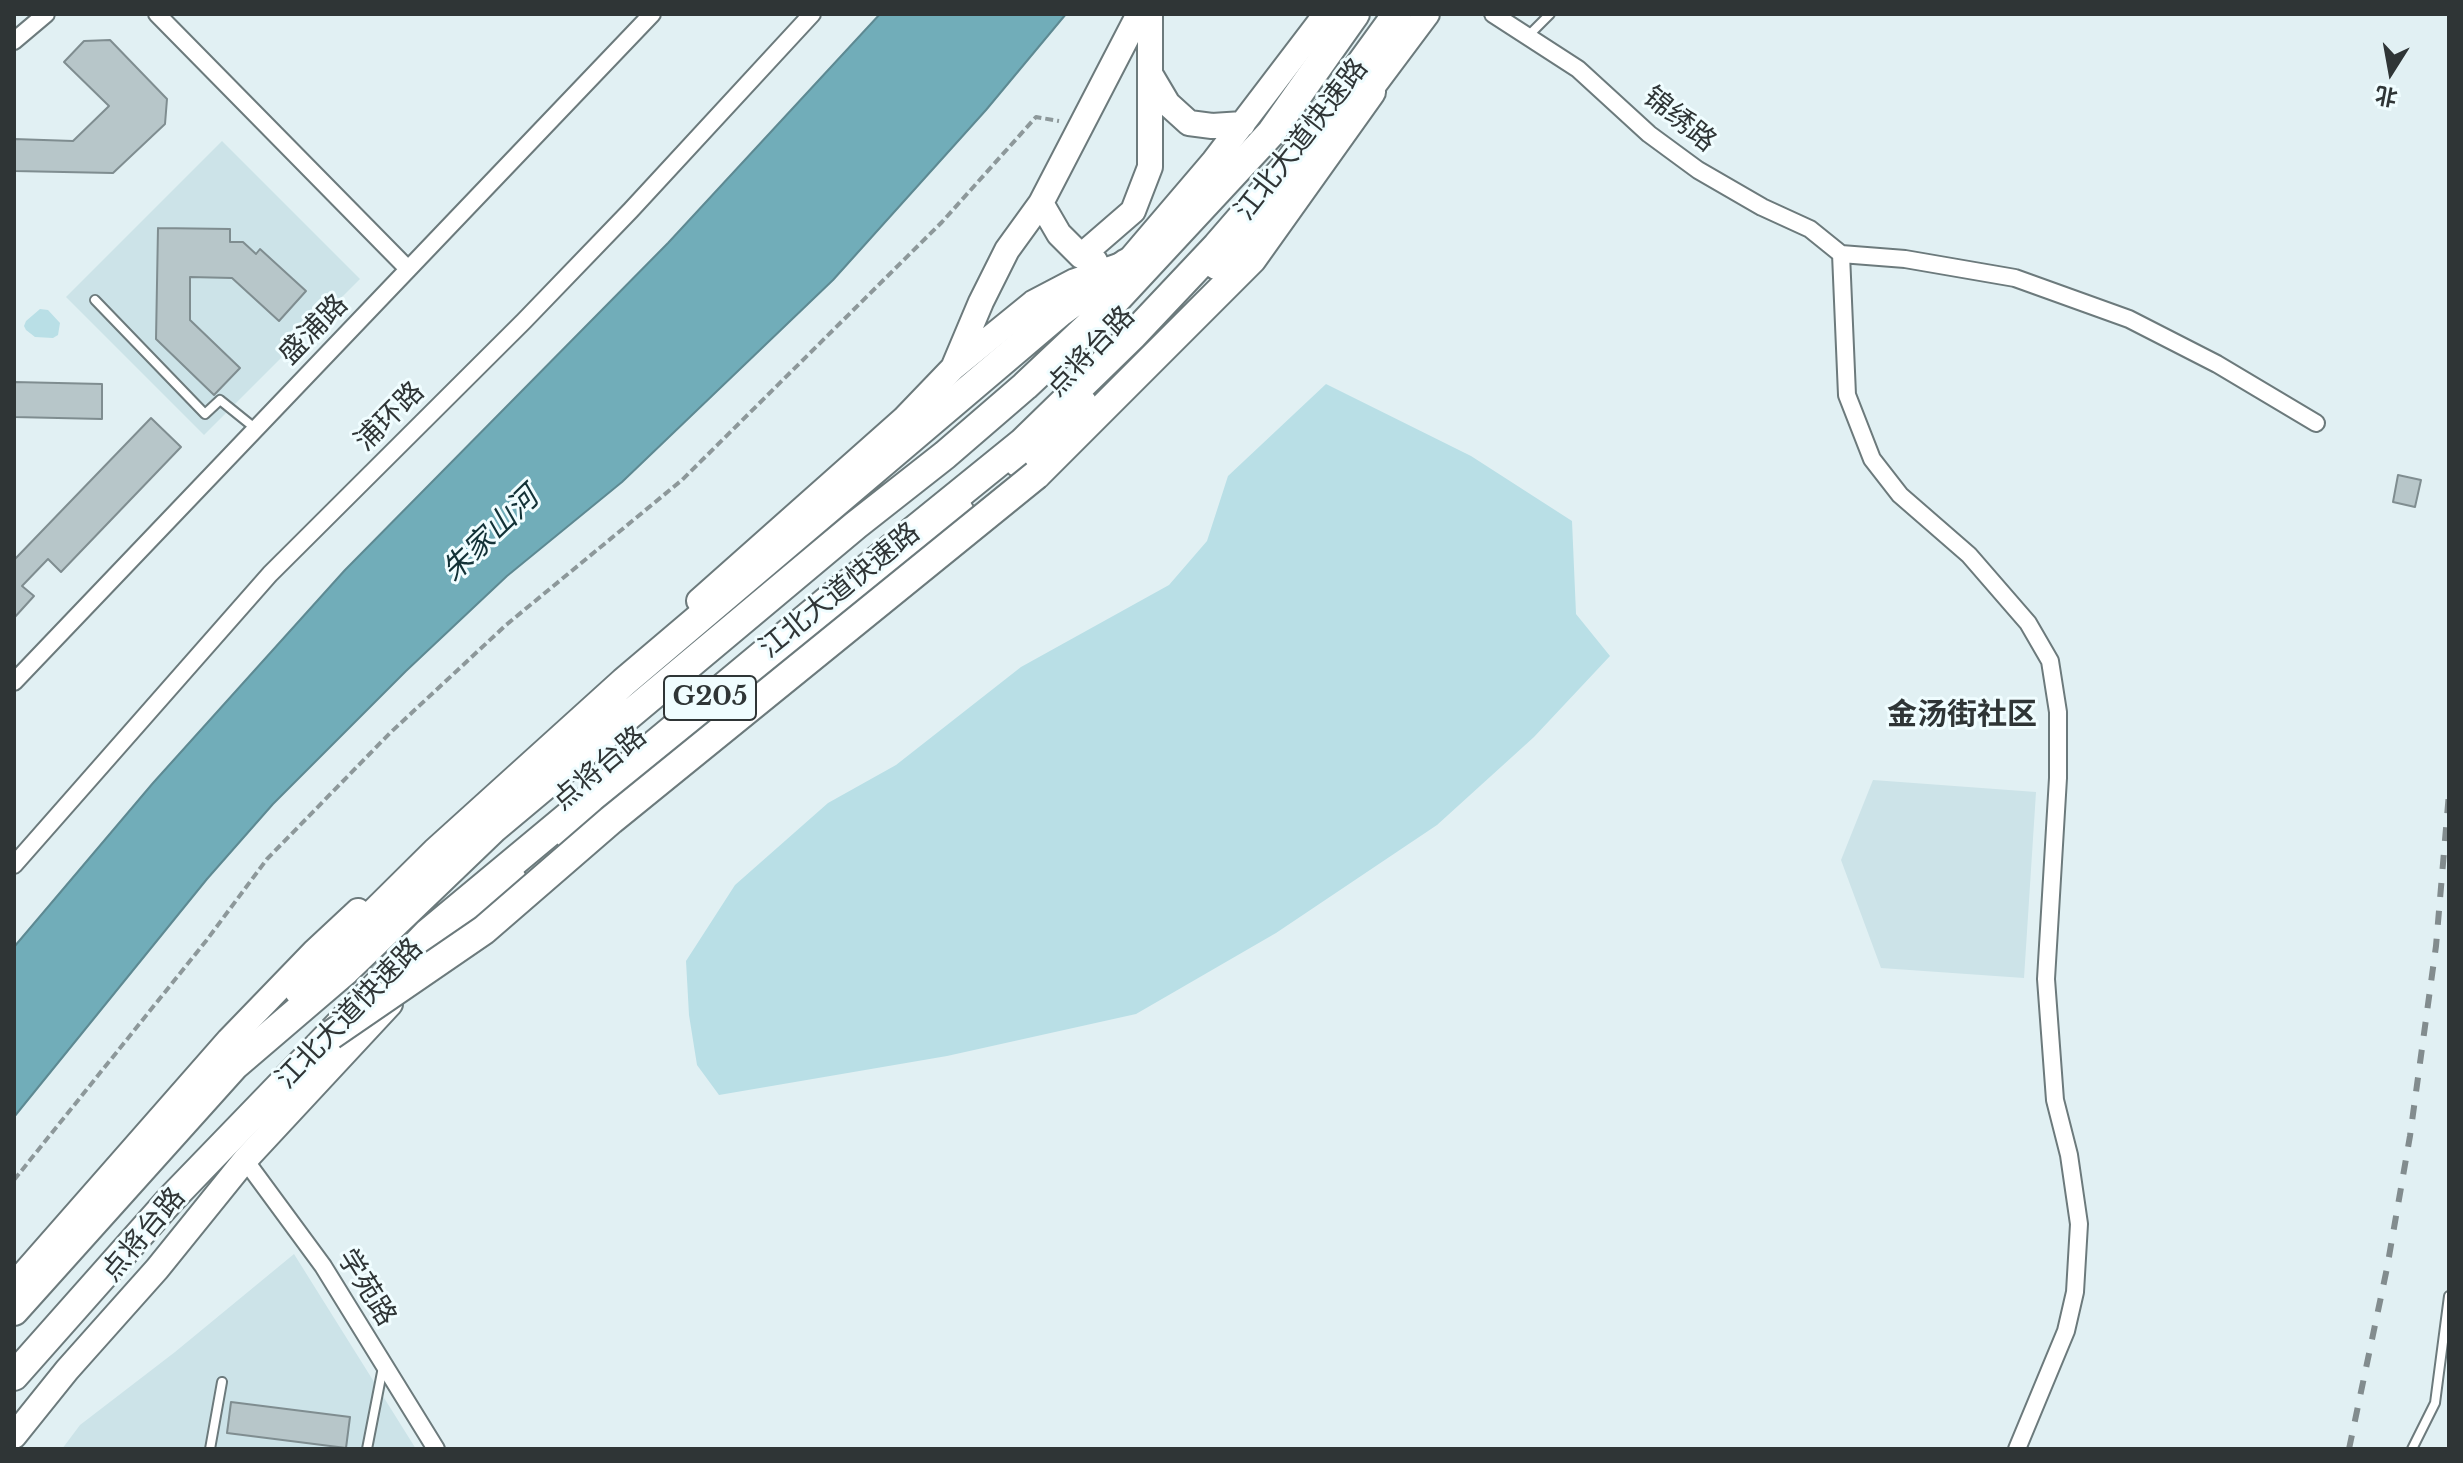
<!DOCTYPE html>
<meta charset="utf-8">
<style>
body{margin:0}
#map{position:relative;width:2463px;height:1463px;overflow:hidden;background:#e1f0f3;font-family:"Libre Baskerville","Noto Sans SC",serif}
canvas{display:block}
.frame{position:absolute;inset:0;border:16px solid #2f3536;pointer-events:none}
.north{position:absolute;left:2351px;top:32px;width:80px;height:80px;-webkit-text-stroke:6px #f0fdff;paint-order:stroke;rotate:191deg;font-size:22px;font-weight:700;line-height:32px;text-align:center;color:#2f3536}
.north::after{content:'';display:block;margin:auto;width:28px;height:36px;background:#2f3536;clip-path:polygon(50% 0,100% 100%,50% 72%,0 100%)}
</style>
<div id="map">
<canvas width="2463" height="1463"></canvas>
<div class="frame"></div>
<div class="north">北</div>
</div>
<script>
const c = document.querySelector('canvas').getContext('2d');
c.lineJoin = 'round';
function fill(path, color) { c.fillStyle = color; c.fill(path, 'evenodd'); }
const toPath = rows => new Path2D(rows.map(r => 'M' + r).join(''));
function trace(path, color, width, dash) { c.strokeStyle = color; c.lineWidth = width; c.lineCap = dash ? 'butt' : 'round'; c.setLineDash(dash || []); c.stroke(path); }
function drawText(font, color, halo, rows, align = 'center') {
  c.font = font + ' "Libre Baskerville","Noto Sans SC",serif'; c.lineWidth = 6; c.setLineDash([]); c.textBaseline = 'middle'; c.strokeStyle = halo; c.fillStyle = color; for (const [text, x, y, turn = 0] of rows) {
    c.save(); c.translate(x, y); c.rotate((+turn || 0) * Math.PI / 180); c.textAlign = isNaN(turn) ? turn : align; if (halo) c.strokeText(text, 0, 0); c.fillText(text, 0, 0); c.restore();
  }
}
fill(toPath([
 [222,141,360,279,204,435,66,297],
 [1873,780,2036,792,2024,978,1881,968,1841,860],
 [294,1254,416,1449,62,1449,80,1425,175,1352]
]), '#cce3e8');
fill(toPath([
 [40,309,48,310,60,323,58,335,53,338,35,337,26,330,24,326,26,321],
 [1326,384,1471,456,1572,521,1576,614,1610,656,1534,737,1437,825,1276,933,1136,1014,947,1056,719,1095,697,1065,689,1015,686,961,735,885,828,803,896,765,1021,667,1169,585,1207,541,1228,476]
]), '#b9dfe6');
const water = toPath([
 [880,14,1066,14,986,110,833,280,622,482,507,576,406,671,273,804,207,879,14,1117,14,947,153,783,345,570,668,243,880,14]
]);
fill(water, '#71adb9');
trace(water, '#5d8992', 2);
const building = toPath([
 [110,40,167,99,165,124,113,173,14,171,14,139,73,141,109,106,64,62,84,41,110,40],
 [158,228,230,229,230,242,243,242,256,254,260,249,306,291,279,321,232,278,190,277,190,320,240,368,214,395,156,339,158,228],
 [14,382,102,384,102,419,14,417,14,382],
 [151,418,181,447,61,572,48,559,22,586,34,596,14,618,14,560,151,418],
 [2398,475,2421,480,2415,507,2393,502,2398,475],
 [231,1402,350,1417,346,1448,227,1433,231,1402]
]);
fill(building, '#b7c6c9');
trace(building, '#7f8d90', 2);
const service = toPath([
 [1529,35,1550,14],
 [95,300,205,414,220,400,256,429],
 [210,1449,222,1382],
 [367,1449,383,1367],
 [2412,1449,2435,1403,2449,1296]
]);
const minor = toPath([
 [157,14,408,269],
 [1493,14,1578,69,1649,134,1698,170,1762,207,1810,229,1841,254],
 [14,41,46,14],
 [1841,254,1847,395,1872,459,1900,495,1969,555,2028,623,2050,661,2058,712,2058,778,2046,979,2055,1100,2069,1155,2079,1224,2075,1292,2066,1331,2017,1449],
 [1841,254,1905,259,2015,278,2129,319,2217,364,2316,423],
 [14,682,652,14],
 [14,865,270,574,524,321,631,210,812,14],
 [245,1160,323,1266,436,1449]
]);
const secondary = toPath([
 [1152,77,1168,104,1189,123,1212,126,1243,124],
 [1359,105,1427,14],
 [1041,203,1059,234,1081,256,1095,261],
 [1081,256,1133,211,1150,167,1150,14],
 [1216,267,1301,172],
 [954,366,981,302,1007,250,1041,203,1139,14],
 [1017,464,1047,439,1084,402],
 [699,601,904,419,953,368,1033,303,1075,281,1127,263,1214,161,1326,14],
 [567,836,961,510],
 [443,949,494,896,514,879],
 [14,1285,229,1040,314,952,358,911],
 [14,1436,67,1370,157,1269,245,1160,390,1004]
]);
const trunk = toPath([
 [1036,475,1252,259,1371,92],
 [299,991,325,962,436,852,624,682,1059,313,1127,263],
 [14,1311,235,1065,346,970,494,828,856,525,945,455,1025,386,1112,304,1271,133,1355,14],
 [14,1376,171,1199,428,933,838,592,1022,443,1133,335,1217,246,1289,163,1397,14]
]);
trace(service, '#6c7a7c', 12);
trace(minor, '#6c7a7c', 20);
trace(secondary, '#6c7a7c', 28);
trace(trunk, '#6c7a7c', 32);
trace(toPath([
 [14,1180,206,941,267,859,390,733,506,625,682,480,942,222,1036,117,1059,121]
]), '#8d989a', 4, [8, 4]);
trace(service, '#fff', 8);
trace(minor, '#fff', 16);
trace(secondary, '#fff', 24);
trace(trunk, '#fff', 28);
trace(toPath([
 [2349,1449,2387,1268,2410,1136,2436,946,2449,793]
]), '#828c8e', 6, [14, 14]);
const trunkBridge = toPath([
 [331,1035,484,930,611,820,1036,475]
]);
trace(trunkBridge, '#6c7a7c', 32, []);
trace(trunkBridge, '#fff', 28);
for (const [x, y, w] of [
 [710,698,92]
]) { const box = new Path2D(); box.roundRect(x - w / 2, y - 22, w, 44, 6); c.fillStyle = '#f0fdff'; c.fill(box); trace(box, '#2f3536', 2); }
drawText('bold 26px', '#2f3536', null, [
 ["G205",710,698]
]);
drawText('28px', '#2f3536', '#f0fdff', [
 ["锦绣路",1679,120,39],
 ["江北大道快速路",1302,140,-52],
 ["盛浦路",314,330,-46],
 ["点将台路",1091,352,-46],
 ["浦环路",390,417,-45],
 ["江北大道快速路",840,591,-39],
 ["点将台路",600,769,-40],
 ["江北大道快速路",350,1014,-46],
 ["点将台路",144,1235,-50],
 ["学苑路",366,1288,58]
]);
drawText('italic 30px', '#133237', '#f0fdff', [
 ["朱家山河",491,535,-44]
]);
drawText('bold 30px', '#2f3536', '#f0fdff', [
 ["金汤街社区",1962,716]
]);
</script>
